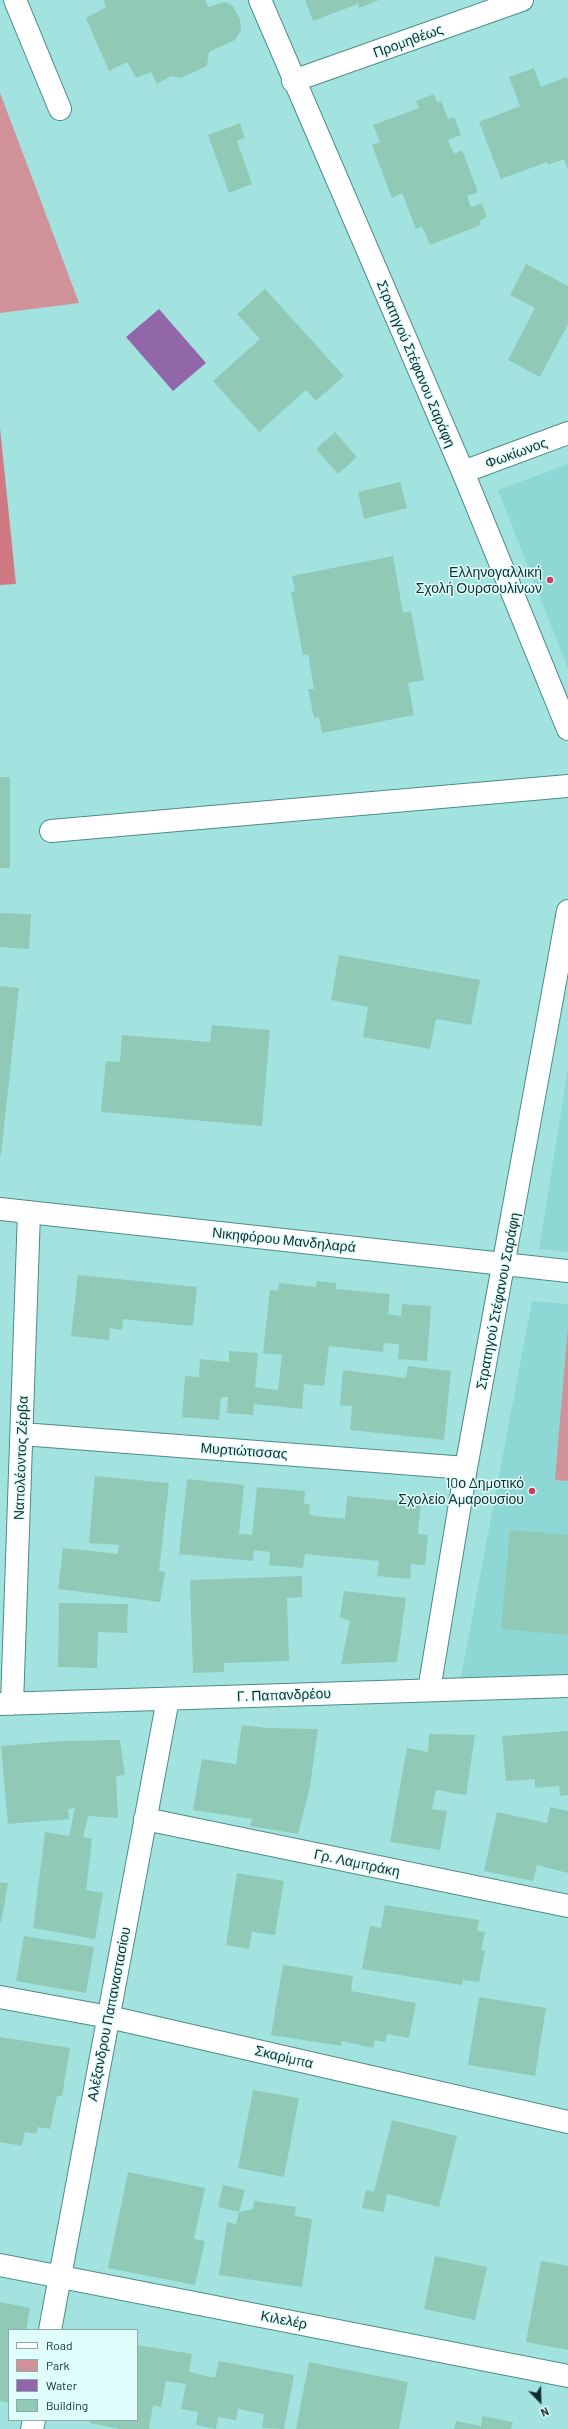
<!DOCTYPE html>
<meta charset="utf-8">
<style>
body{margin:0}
#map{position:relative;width:568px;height:2429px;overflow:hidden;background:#a2e3e0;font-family:Barlow,sans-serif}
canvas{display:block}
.legend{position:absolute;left:8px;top:2329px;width:130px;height:92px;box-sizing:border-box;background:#defdfb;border:1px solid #8daaa8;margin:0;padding:5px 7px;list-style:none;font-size:12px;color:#132d2c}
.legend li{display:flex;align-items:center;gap:8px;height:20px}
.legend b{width:20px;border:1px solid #8daaa8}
.north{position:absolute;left:520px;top:2381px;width:40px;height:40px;-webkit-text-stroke:3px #defdfb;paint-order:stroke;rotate:157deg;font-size:11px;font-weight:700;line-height:16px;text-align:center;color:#132d2c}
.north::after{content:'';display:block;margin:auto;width:14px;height:18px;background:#132d2c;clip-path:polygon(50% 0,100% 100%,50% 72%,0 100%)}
</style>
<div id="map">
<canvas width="568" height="2429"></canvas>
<ul class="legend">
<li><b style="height:5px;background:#fff"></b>Road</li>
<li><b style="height:11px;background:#d09198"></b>Park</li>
<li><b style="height:11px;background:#9167a9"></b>Water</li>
<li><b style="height:11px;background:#90cab7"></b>Building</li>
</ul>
<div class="north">N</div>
</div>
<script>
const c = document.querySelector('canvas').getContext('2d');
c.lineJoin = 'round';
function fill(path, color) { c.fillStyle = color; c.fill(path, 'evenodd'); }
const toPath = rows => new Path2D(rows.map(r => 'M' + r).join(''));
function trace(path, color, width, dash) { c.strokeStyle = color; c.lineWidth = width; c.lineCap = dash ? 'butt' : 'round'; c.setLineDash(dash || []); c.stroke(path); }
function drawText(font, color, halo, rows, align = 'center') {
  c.font = font + ' Barlow,sans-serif'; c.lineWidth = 3; c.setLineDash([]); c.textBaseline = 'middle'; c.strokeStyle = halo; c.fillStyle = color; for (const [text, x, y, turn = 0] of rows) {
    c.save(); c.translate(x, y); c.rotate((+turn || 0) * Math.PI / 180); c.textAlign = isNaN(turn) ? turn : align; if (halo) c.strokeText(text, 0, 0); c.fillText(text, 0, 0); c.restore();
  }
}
fill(toPath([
 [568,464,568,669,498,490],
 [568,1069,568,1252,539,1249],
 [532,1301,568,1304,568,1678,460,1682]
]), '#8dd7d4');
fill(toPath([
 [0,93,33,180,79,303,0,313],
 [568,1327,568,1481,555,1480]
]), '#d09198');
fill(toPath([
 [0,428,16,584,0,585]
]), '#d17983');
fill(toPath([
 [159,309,206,363,173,391,126,337]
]), '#9167a9');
fill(toPath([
 [103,0,205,0,208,7,225,2,233,6,240,19,241,30,235,40,209,52,207,66,181,78,171,76,157,84,151,72,136,78,127,62,109,71,86,18,106,7],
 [305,0,379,0,359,8,358,4,313,21],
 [534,68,541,87,567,77,568,81,568,169,564,159,548,165,547,162,501,179,479,122,520,106,509,77],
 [434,94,437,102,441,101,448,119,454,117,461,135,448,140,454,154,462,150,478,192,467,196,471,207,482,203,487,217,479,221,481,225,430,245,422,226,416,229,402,193,392,198,372,145,380,142,373,125,419,108,416,101],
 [240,123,245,138,237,141,252,184,229,193,208,135],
 [526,264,568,286,568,324,540,377,508,360,535,308,510,295],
 [265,289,344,376,316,401,306,390,259,432,213,381,260,339,237,314],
 [335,432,357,457,338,474,316,449],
 [400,482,407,508,364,519,358,492],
 [393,556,403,613,411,611,424,680,408,683,414,715,322,733,319,717,314,718,308,689,314,689,308,654,303,655,291,592,295,591,292,576],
 [0,777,10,777,10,868,0,868],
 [0,913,31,914,29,949,0,947],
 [339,955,480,980,471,1025,436,1019,430,1049,363,1037,368,1007,331,1000],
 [0,986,19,988,1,1155,0,1155],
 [212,1025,270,1030,262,1126,101,1112,106,1061,120,1062,122,1035,210,1042],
 [78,1275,197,1287,193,1326,123,1319,122,1330,110,1328,109,1340,71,1336],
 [317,1281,336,1283,336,1289,390,1294,388,1314,401,1316,402,1304,431,1306,427,1361,398,1359,399,1344,384,1343,383,1352,329,1346,324,1386,304,1384,302,1409,254,1404,253,1415,227,1413,228,1397,221,1397,219,1420,182,1417,185,1376,199,1377,200,1359,229,1362,229,1351,258,1353,255,1387,278,1390,282,1355,263,1353,270,1290,278,1291,279,1283,316,1287],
 [408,1366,451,1371,444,1440,350,1430,352,1406,340,1405,343,1370,406,1378],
 [95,1476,169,1483,159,1571,165,1572,160,1602,58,1589,63,1548,118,1554,119,1545,89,1543],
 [187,1479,244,1485,239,1534,252,1535,257,1487,305,1491,304,1504,310,1504,309,1515,345,1519,347,1496,421,1503,418,1534,428,1535,425,1565,411,1564,410,1579,377,1576,379,1561,305,1554,303,1568,269,1565,270,1552,254,1550,253,1561,179,1554],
 [510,1530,568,1535,568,1635,501,1629],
 [302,1576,302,1597,287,1598,289,1661,224,1663,224,1672,193,1673,190,1580],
 [344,1591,406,1598,397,1662,341,1664,350,1621,340,1617],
 [59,1603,128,1604,127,1633,98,1632,97,1668,58,1667],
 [242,1725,267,1728,318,1729,310,1787,298,1834,250,1826,252,1819,193,1810,202,1759,236,1764],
 [568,1731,568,1795,560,1796,559,1786,535,1788,535,1779,506,1781,502,1736],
 [429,1734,475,1735,466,1795,436,1790,432,1809,447,1811,440,1850,390,1842,407,1748,428,1752],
 [120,1740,125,1775,116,1776,118,1818,88,1816,83,1837,92,1839,86,1890,103,1893,95,1939,33,1928,45,1832,69,1836,75,1808,68,1809,69,1819,8,1824,1,1746,62,1741],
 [550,1807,568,1811,568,1873,537,1865,533,1881,484,1871,497,1812,547,1823],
 [237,1873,284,1881,275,1935,252,1932,249,1949,226,1945],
 [0,1882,8,1883,1,1923,0,1922],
 [385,1905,479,1920,477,1931,485,1932,481,1950,485,1951,479,1982,463,1980,462,1985,362,1969,370,1926,381,1928],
 [24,1936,94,1947,86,1993,16,1981],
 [283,1965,353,1976,351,1991,416,2003,409,2038,387,2034,385,2042,375,2040,373,2048,341,2041,342,2046,271,2035],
 [479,1997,546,2008,535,2076,468,2065],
 [0,2037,70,2048,62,2096,57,2096,50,2129,38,2127,36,2134,25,2132,22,2146,0,2142],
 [253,2090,299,2098,284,2177,238,2168],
 [392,2120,457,2136,439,2207,387,2194,384,2212,362,2208,366,2190,374,2192],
 [128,2172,205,2188,194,2239,205,2241,195,2285,108,2268],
 [223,2185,245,2190,239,2212,253,2209,254,2201,296,2207,295,2216,312,2219,302,2287,219,2275,227,2222,236,2224,239,2212,218,2207],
 [435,2256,487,2267,475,2320,424,2309],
 [541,2261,568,2266,568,2350,526,2342],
 [0,2302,30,2308,26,2330,9,2330,9,2403,0,2401],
 [137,2345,192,2354,189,2372,215,2378,219,2361,294,2375,284,2429,262,2428,264,2414,238,2409,236,2420,218,2417,216,2429,196,2425,198,2412,181,2409,186,2384,166,2381,161,2407,153,2405,149,2429,120,2429,90,2423,91,2420,137,2420],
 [309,2362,408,2382,399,2429,296,2429],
 [482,2416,513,2422,511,2429,454,2429,456,2421,481,2426]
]), '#90cab7');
const minor = toPath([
 [15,0,60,109],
 [260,0,463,472,568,729],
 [293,81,522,0],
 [463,472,568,433],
 [51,831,568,786],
 [0,1209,568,1271],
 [22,1434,466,1468],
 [429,1690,466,1468,568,911],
 [0,1704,568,1686],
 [12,1704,29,1212],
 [145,1819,568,1906],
 [0,1997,109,2017,568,2122],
 [0,2265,568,2376],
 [50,2330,168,1699],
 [32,2429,34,2420]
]);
trace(minor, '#4d8b89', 24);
trace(minor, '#fff', 22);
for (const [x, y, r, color] of [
 [550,580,4,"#cc3c5b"],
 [532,1491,4,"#cc3c5b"]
]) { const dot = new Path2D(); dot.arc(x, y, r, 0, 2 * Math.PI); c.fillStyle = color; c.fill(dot); trace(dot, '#defdfb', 1.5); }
drawText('14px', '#132d2c', '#defdfb', [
 ["Προμηθέως",408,41,-20],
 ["Στρατηγού Στέφανου Σαράφη",416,364,67],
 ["Φωκίωνος",516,453,-20],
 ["Νικηφόρου Μανδηλαρά",284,1240,6],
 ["Στρατηγού Στέφανου Σαράφη",498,1301,-79],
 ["Μυρτιώτισσας",244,1451,4],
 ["Ναπολέοντος Ζέρβα",21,1458,-88],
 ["Γ. Παπανδρέου",284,1695,-2],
 ["Γρ. Λαμπράκη",357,1863,12],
 ["Αλέξανδρου Παπαναστασίου",109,2014,-79],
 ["Σκαρίμπα",284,2057,13],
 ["Κιλελέρ",284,2320,11]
]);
drawText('14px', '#132d2c', '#defdfb', [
 ["Ελληνογαλλική",542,572],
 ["Σχολή Ουρσουλίνων",542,588],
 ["10ο Δημοτικό",524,1483],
 ["Σχολείο Αμαρουσίου",524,1499]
], 'right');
</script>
